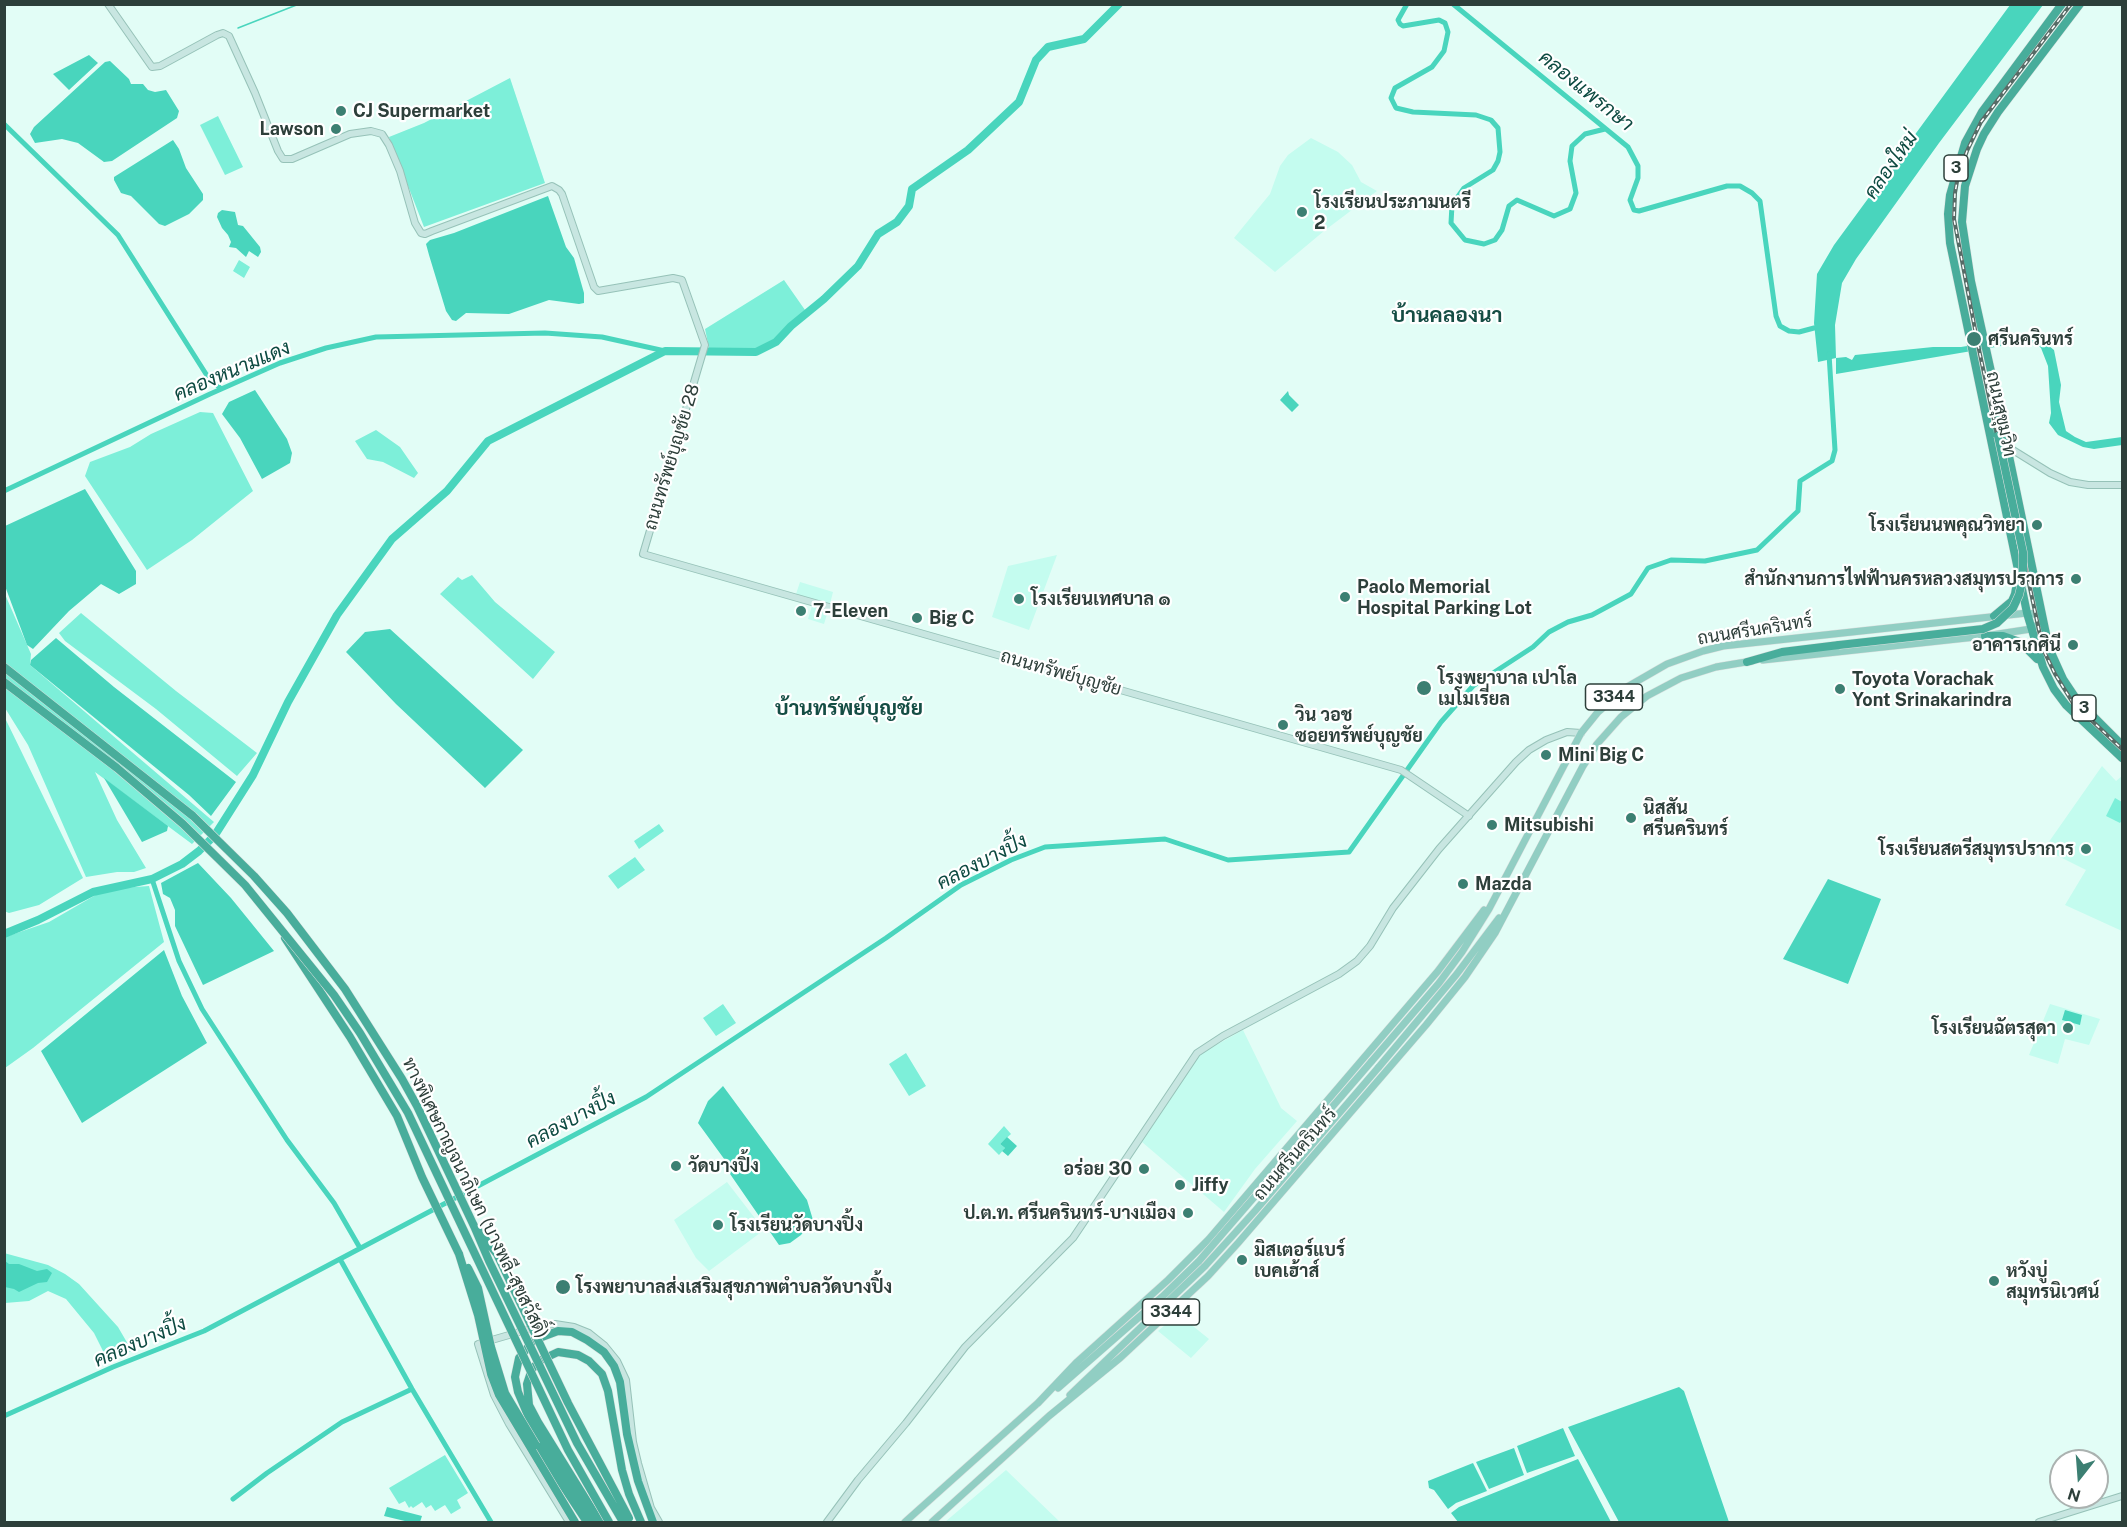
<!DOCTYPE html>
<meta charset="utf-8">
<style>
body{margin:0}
#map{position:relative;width:2127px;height:1527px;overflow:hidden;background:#e2fdf6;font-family:"Public Sans",sans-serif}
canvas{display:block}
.frame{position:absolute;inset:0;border:6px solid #2d3f3a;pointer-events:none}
.north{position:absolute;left:2049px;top:1449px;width:60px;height:60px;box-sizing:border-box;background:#fff;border:2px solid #abb2b0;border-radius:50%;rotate:197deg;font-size:16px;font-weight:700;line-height:24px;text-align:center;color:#2d3f3a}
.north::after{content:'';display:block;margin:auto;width:21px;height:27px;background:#3c7f72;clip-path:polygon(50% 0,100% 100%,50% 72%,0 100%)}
</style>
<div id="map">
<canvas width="2127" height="1527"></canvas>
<div class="frame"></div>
<div class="north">N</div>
</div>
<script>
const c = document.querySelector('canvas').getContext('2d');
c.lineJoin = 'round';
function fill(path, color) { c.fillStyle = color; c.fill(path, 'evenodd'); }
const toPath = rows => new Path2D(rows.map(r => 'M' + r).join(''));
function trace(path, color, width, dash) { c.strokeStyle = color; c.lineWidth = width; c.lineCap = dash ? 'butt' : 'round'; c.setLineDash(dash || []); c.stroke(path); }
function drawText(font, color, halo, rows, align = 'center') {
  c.font = font + ' "Public Sans",Sarabun,sans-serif'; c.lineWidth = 4.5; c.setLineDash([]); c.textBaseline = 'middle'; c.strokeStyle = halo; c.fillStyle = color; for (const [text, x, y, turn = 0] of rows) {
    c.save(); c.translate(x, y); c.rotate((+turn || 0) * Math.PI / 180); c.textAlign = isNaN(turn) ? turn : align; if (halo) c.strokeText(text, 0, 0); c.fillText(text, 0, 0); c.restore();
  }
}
fill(toPath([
 [1311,138,1338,152,1352,165,1361,182,1377,191,1324,231,1275,272,1234,238,1270,194,1280,166,1288,155],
 [1057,555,1029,630,992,617,1008,566],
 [800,582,833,592,830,604,796,594],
 [812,606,828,611,824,624,808,619],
 [2102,766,2116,781,2122,776,2122,931,2065,905,2086,870,2052,853,2046,846],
 [2050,1004,2100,1019,2089,1045,2065,1039,2058,1064,2029,1055],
 [1243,1030,1281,1108,1297,1121,1255,1169,1224,1212,1142,1142,1200,1054],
 [727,1182,764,1230,709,1271,696,1258,674,1220],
 [1178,1314,1209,1339,1191,1358,1158,1331],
 [1006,1470,1060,1522,945,1522]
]), '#c4fcef');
fill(toPath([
 [510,78,545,183,424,227,389,137,424,123],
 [218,116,243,167,225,175,200,125],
 [239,260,250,267,244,278,233,271],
 [784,280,805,310,775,339,760,348,742,350,709,348,705,329],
 [200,412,213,413,253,491,192,540,147,570,85,476,90,462,130,447,151,434],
 [376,430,400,447,418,473,414,478,383,462,367,459,355,441],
 [472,575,495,602,555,652,533,679,440,594,458,577,462,580],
 [4,592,31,654,30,665,214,822,192,844,95,772,117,820,146,868,134,872,117,872,86,877,28,745,5,708],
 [81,613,176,691,257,753,237,776,156,709,65,641,59,633],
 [5,718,83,878,39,905,9,913,4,911],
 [2115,798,2122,802,2122,820,2120,823,2106,816],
 [659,824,664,831,639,849,634,841],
 [635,857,645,870,618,889,608,876],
 [149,886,164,942,33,1048,5,1068,5,937,49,922,106,889],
 [723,1004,736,1023,716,1036,703,1018],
 [906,1053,926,1086,909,1096,889,1064],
 [1004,1126,1011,1134,1000,1144,1005,1148,999,1155,988,1144],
 [4,1253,48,1265,65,1274,79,1284,118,1327,132,1351,108,1361,94,1333,66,1299,48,1291,29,1301,5,1303],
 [445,1455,468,1493,457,1500,461,1508,451,1514,445,1505,435,1511,431,1505,426,1508,422,1502,413,1508,411,1506,409,1508,405,1501,399,1504,389,1488]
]), '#7defd9');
fill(toPath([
 [2010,5,2043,5,1939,143,1856,259,1842,283,1835,325,1836,358,1846,357,1852,360,1855,355,1933,347,1961,347,2028,336,2043,341,2054,350,2061,385,2059,402,2066,431,2075,437,2086,442,2122,437,2122,445,2094,449,2083,447,2058,435,2049,423,2051,413,2048,366,2041,348,2036,343,2013,344,1836,374,1836,358,1818,362,1814,323,1817,274,1834,245],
 [89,55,98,63,69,90,53,74],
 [110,61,129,79,131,84,143,84,148,90,155,92,166,90,179,111,177,118,112,161,104,162,78,143,62,139,35,143,30,134,34,127,105,62],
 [173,140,179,149,186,168,203,194,203,200,189,214,165,226,159,224,131,196,121,193,114,180,114,177],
 [548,196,566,247,574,258,584,293,584,303,579,304,549,300,509,314,466,313,456,321,452,320,446,311,429,255,426,244,430,240,454,233],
 [222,210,235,212,238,225,243,226,260,247,261,252,258,257,249,251,246,257,236,248,229,247,231,242,228,235,222,228,217,217,218,213],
 [255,390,287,439,292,453,290,463,262,479,240,438,222,414,229,402],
 [1288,391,1289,395,1299,405,1292,412,1280,400],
 [85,489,136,571,136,584,119,594,101,584,69,611,33,649,27,645,5,586,5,526],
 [390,629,523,750,485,788,396,704,346,652,365,632],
 [56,638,114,687,236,782,211,816,189,795,30,665,31,660],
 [104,778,168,826,167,831,142,842],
 [198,863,231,898,274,951,203,985,175,926,175,910,170,898,163,894,161,883],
 [1828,879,1881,899,1848,984,1783,959],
 [164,950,182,996,207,1043,82,1123,41,1051],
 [2065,1010,2082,1015,2080,1025,2062,1020],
 [723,1086,807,1200,813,1220,801,1235,790,1243,779,1245,728,1171,730,1167,698,1123,708,1101],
 [1007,1137,1017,1146,1008,1156,1002,1151,1005,1148,1000,1144],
 [5,1261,9,1264,19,1264,37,1271,47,1269,52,1273,47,1282,38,1283,19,1292,14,1289,5,1287],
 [1679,1387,1684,1391,1729,1522,1619,1522,1568,1427],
 [1563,1428,1575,1456,1527,1473,1517,1446],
 [1514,1448,1524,1475,1489,1489,1476,1462],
 [1578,1459,1611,1522,1458,1522,1451,1513,1459,1507],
 [1473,1463,1487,1491,1456,1503,1448,1509,1434,1490,1429,1488,1428,1481],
 [387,1507,422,1516,420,1522,409,1522,384,1516]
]), '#49d5bd');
trace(toPath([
 [238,28,299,4]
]), '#49d5bd', 1.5);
trace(toPath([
 [1407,4,1398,20,1400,24,1403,26,1439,20,1445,23,1448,32,1444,51,1432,67,1395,88,1391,98,1396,108,1413,112,1476,115,1491,120,1498,128,1500,152,1498,161,1493,170,1464,188,1452,205,1451,223,1465,240,1484,244,1495,240,1502,230,1509,206,1517,200,1554,216,1570,209,1576,193,1570,161,1572,146,1585,134,1605,129],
 [1453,4,1628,147,1638,166,1638,178,1630,200,1634,210,1639,211,1727,186,1740,186,1752,193,1760,201,1776,316,1780,326,1789,331,1799,332,1814,328],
 [4,124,118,235,206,374,221,389],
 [4,491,210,394,280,363,326,348,376,337,545,333,602,337,665,351],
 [152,879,179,961,202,1009,287,1140,334,1203,360,1248],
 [340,1259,412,1389,491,1522],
 [4,1416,113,1367,204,1331,646,1097,886,938,961,885,1011,860,1045,847,1165,839,1228,860,1349,852,1441,722,1473,686,1533,647,1549,632,1568,622,1592,615,1631,594,1648,568,1671,560,1705,561,1757,550,1798,511,1800,481,1832,461,1835,450,1829,354],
 [233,1499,267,1473,342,1422,412,1389]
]), '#49d5bd', 5);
trace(toPath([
 [4,934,38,920,93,892,152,879,182,864,199,851,215,835,253,775,288,702,337,615,392,539,447,491,488,441,665,351,756,352,776,342,791,326,824,299,858,266,878,234,897,222,909,206,912,189,968,150,1019,102,1036,60,1048,47,1084,39,1119,4]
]), '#49d5bd', 8);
const secondary = toPath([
 [108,4,152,67,160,66,217,35,223,33,229,36,255,93,278,151,283,159,292,159,350,134,371,131,382,134,389,145,400,171,415,223,421,233,425,234,432,231,552,186,559,190,562,194,594,287,598,291,673,278,682,280,705,345,643,554,1401,770,1469,816],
 [2008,447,2050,473,2070,482,2088,485,2122,485],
 [569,1522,509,1424,494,1395,478,1344,540,1326,555,1324,574,1327,589,1333,604,1345,617,1361,626,1380,633,1442,638,1463,651,1508,659,1522],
 [827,1522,858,1480,906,1423,965,1347,1073,1238,1197,1053,1223,1036,1339,974,1357,961,1370,946,1393,908,1439,849,1516,762,1529,750,1546,740,1567,732,1581,733],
 [2039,1522,2122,1496]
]);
const primary = toPath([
 [1763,660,1985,636,2031,629,2042,622],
 [1371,1062,1439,983,1462,952,1489,909,1581,733,1598,712,1627,687,1667,664,1703,651,1723,646,2027,613,2041,615],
 [1378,1068,1456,975,1499,918],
 [1058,1388,1162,1297,1199,1261],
 [1070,1395,1205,1266],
 [1038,1403,1077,1362,1168,1280,1209,1239,1438,971,1484,910],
 [905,1522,1039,1402],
 [932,1522,1049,1416,1120,1358,1208,1276,1238,1243,1426,1025,1465,977,1495,933,1583,766,1597,744,1621,717,1647,696,1681,678,1716,667,1752,661]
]);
const highway = toPath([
 [2062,4,1982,112,1965,143,1950,195,1948,214,1950,243,2027,613,2043,667,2054,689,2066,705,2122,758],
 [2080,4,1998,112,1984,134,1977,149,1965,186,1962,222,1971,281,1998,403,2049,648,2063,679,2077,700,2122,745],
 [1994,398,1998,436],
 [1994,616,2012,601,2015,594,2018,577],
 [1985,636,2003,636,2020,642,2037,659],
 [1747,662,1782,652,1839,645],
 [4,667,193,816,254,876,287,913,345,989,402,1079,417,1106,474,1226],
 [285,938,350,1037,397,1116,422,1177,459,1254],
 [536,1445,587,1522],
 [593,1522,532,1425,518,1392,515,1377,519,1358,534,1340,558,1331,572,1332,587,1340,604,1352,614,1366,620,1382,627,1434,638,1481,653,1522],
 [600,1522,538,1422,529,1405,527,1384,532,1369,541,1360,558,1352,578,1355,589,1361,602,1374,608,1391,622,1470,629,1494,641,1522]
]);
trace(secondary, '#96c2b8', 8);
trace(primary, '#dde0df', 8);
trace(highway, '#dde0df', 9);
trace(secondary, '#c8e6e1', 6);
trace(primary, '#91cec3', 7);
trace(highway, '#48ad9b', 8);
const rail = toPath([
 [2071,4,1981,122,1967,151,1958,176,1955,193,1954,219,1978,345,2043,649,2055,674,2073,703,2122,749]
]);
trace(rail, '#576b66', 4);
trace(rail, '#fff', 1.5, [4.5]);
const primaryBridge = toPath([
 [1199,1261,1371,1062],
 [1205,1266,1255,1211,1378,1068]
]);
const highwayBridge = toPath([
 [1839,645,1983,629,1997,623,2013,608,2019,595,2023,578,2023,552,1998,436],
 [4,682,117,768,183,824,245,885,334,995,360,1033,408,1113,568,1450,609,1522],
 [474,1226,489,1261,577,1443,623,1522],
 [478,1230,497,1254,568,1403,629,1518],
 [459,1254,478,1315,491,1374,499,1395,575,1522],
 [468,1268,478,1288,491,1347,505,1393,536,1445]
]);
trace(primaryBridge, '#dde0df', 8, []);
trace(highwayBridge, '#dde0df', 9, []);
trace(primaryBridge, '#91cec3', 7);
trace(highwayBridge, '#48ad9b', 8);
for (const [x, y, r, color] of [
 [341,111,6,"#3c7f72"],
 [336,129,6,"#3c7f72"],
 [1302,212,6,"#3c7f72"],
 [1974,339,8,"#3c7f72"],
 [2037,525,6,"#3c7f72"],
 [2076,579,6,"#3c7f72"],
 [1345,597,6,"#3c7f72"],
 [1019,599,6,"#3c7f72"],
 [801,611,6,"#3c7f72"],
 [917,618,6,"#3c7f72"],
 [2073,645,6,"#3c7f72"],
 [1424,688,8,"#3c7f72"],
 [1840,689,6,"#3c7f72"],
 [1283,725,6,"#3c7f72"],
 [1546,755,6,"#3c7f72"],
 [1631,818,6,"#3c7f72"],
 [1492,825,6,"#3c7f72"],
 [2086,849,6,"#3c7f72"],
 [1463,884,6,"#3c7f72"],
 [2068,1028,6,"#3c7f72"],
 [676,1166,6,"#3c7f72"],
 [1144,1169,6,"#3c7f72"],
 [1180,1185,6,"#3c7f72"],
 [1188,1213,6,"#3c7f72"],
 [718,1225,6,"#3c7f72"],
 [1242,1260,6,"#3c7f72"],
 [1994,1281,6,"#3c7f72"],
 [563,1287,8,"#3c7f72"]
]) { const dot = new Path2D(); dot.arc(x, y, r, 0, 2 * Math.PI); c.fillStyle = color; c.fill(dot); trace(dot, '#fff', 2); }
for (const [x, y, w] of [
 [1956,168,24],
 [1614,697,57],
 [2084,708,24],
 [1171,1312,57]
]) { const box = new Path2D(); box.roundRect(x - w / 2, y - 13, w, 26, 4.5); c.fillStyle = '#fff'; c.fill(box); trace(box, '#2d3f3a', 1.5); }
drawText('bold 16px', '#2d3f3a', null, [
 ["3",1956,168],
 ["3344",1614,697],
 ["3",2084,708],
 ["3344",1171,1312]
]);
drawText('bold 18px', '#2d3f3a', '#fff', [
 ["CJ Supermarket",353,111],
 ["Lawson",324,129,"right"],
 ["โรงเรียนประภามนตรี",1314,202],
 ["2",1314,223],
 ["ศรีนครินทร์",1988,339],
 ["โรงเรียนนพคุณวิทยา",2025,525,"right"],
 ["สำนักงานการไฟฟ้านครหลวงสมุทรปราการ",2064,579,"right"],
 ["Paolo Memorial",1357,587],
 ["Hospital Parking Lot",1357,608],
 ["โรงเรียนเทศบาล ๑",1031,599],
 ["7-Eleven",813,611],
 ["Big C",929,618],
 ["อาคารเกศินี",2061,645,"right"],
 ["โรงพยาบาล เปาโล",1438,678],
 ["เมโมเรี่ยล",1438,699],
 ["Toyota Vorachak",1852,679],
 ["Yont Srinakarindra",1852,700],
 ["วิน วอช",1295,715],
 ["ซอยทรัพย์บุญชัย",1295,736],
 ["Mini Big C",1558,755],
 ["นิสสัน",1643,808],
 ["ศรีนครินทร์",1643,829],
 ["Mitsubishi",1504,825],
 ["โรงเรียนสตรีสมุทรปราการ",2074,849,"right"],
 ["Mazda",1475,884],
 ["โรงเรียนฉัตรสุดา",2056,1028,"right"],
 ["วัดบางปิ้ง",688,1166],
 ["อร่อย 30",1132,1169,"right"],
 ["Jiffy",1192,1185],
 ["ป.ต.ท. ศรีนครินทร์-บางเมือง",1176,1213,"right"],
 ["โรงเรียนวัดบางปิ้ง",730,1225],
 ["มิสเตอร์แบร์",1254,1250],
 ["เบคเฮ้าส์",1254,1271],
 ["หวังบู่",2006,1271],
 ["สมุทรนิเวศน์",2006,1292],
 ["โรงพยาบาลส่งเสริมสุขภาพตำบลวัดบางปิ้ง",576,1287]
], 'left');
drawText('18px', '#2d3f3a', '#fff', [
 ["ถนนสุขุมวิท",2001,414,78],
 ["ถนนทรัพย์บุญชัย 28",672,457,-73],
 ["ถนนศรีนครินทร์",1755,630,-9],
 ["ถนนทรัพย์บุญชัย",1061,673,16],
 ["ถนนศรีนครินทร์",1295,1154,-49],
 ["ทางพิเศษกาญจนาภิเษก (บางพลี-สุขสวัสดิ์)",475,1198,64]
]);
drawText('italic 20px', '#0d4a41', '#fff', [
 ["คลองแพรกษา",1586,91,39],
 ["คลองใหม่",1891,165,-55],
 ["คลองหนามแดง",232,371,-23],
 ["คลองบางปิ้ง",982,862,-27],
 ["คลองบางปิ้ง",571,1120,-28],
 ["คลองบางปิ้ง",140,1342,-23]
]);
drawText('bold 21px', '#154d44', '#fff', [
 ["บ้านคลองนา",1447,316],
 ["บ้านทรัพย์บุญชัย",849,709]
]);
</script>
